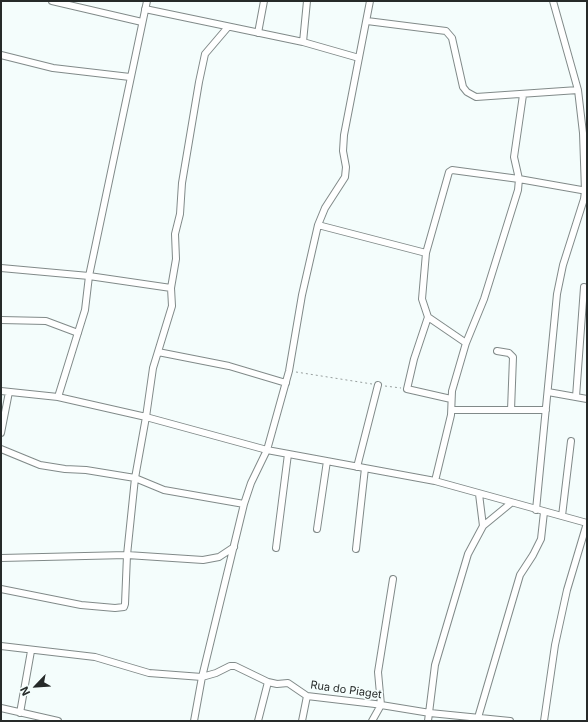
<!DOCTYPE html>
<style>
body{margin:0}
#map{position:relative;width:588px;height:722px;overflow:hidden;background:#f4fdfc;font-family:Inter,sans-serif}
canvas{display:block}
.frame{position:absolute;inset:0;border:2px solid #262a29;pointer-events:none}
.north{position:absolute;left:16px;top:666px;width:40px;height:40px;-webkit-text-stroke:3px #f4fdfc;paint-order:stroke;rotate:245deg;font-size:11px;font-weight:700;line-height:16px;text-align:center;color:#262a29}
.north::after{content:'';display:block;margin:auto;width:14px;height:18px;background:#262a29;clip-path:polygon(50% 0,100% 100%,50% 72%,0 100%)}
</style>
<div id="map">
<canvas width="588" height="722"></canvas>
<div class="frame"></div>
<div class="north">N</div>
</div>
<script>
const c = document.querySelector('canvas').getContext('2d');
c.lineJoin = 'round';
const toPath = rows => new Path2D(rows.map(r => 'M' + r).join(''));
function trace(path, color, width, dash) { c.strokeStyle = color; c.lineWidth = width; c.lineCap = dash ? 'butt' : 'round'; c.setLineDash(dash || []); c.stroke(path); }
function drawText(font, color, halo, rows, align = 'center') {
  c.font = font + ' Inter,sans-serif'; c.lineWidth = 3.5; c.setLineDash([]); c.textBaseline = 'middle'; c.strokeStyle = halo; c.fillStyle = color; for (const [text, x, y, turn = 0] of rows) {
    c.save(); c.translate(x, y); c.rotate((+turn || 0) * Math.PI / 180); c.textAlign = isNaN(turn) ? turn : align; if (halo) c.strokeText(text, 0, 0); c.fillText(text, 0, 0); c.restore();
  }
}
const minor = toPath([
 [52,1,142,22],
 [145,9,303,42,359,58],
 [367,21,446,31,452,38,463,87,467,92,476,97,578,90],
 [258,33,264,1],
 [303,42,307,1],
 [1,55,53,68,130,77],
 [318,225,426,253],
 [1,268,89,276,171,288],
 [428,317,414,359,407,389,451,399],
 [1,320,46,321,78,333],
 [466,343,428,317,422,299,426,253,449,172,452,170,519,179,587,191],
 [497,351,509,353,513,357,511,410],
 [158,352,229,366,286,383],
 [1,391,58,397,146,417,267,450,435,481,587,523],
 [548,392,587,399],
 [58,397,85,310,89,276,147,1],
 [576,397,584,287],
 [452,410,546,410],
 [1,433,9,392],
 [1,449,40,465,65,469,86,470,135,478,164,490,244,504],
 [357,467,378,385],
 [435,481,451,415,452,391,466,343,484,299,518,190,519,179,514,157,523,95],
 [479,494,483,526],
 [536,510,557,294,563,265,584,199,585,191,583,133,578,90,553,1],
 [562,516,571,441],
 [317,529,327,461],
 [276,548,288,454],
 [356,549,365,468],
 [1,558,127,555,203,560,219,557,234,547],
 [1,589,81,605,115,608,124,607,125,604,127,555,135,478,146,417,153,368,172,306,171,288,176,259,175,234,180,214,182,183,199,82,205,54,228,27],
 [1,646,95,657,149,673,202,677,216,673,230,666,235,666,268,682,277,684,288,683,307,696,375,704,430,713,510,721],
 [1,708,58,721],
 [20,713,31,651],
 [194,721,202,677,244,504,251,483,267,450,289,371,302,295,318,225,325,208,345,177,346,167,343,151,344,135,370,1],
 [258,721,268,682],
 [302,721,307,696],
 [372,721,381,705,378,672,393,579],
 [428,721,435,665,468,554,483,526,511,503],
 [477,721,520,575,533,555,541,539,544,512],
 [544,721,555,645,567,590,587,523]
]);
trace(minor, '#818a89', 8);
trace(toPath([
 [296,372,372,384],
 [385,386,401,388]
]), '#979e9d', 1, [2, 3]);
trace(minor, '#fff', 6);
drawText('11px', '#262a29', '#f4fdfc', [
 ["Rua do Piaget",346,690,8]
]);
</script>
